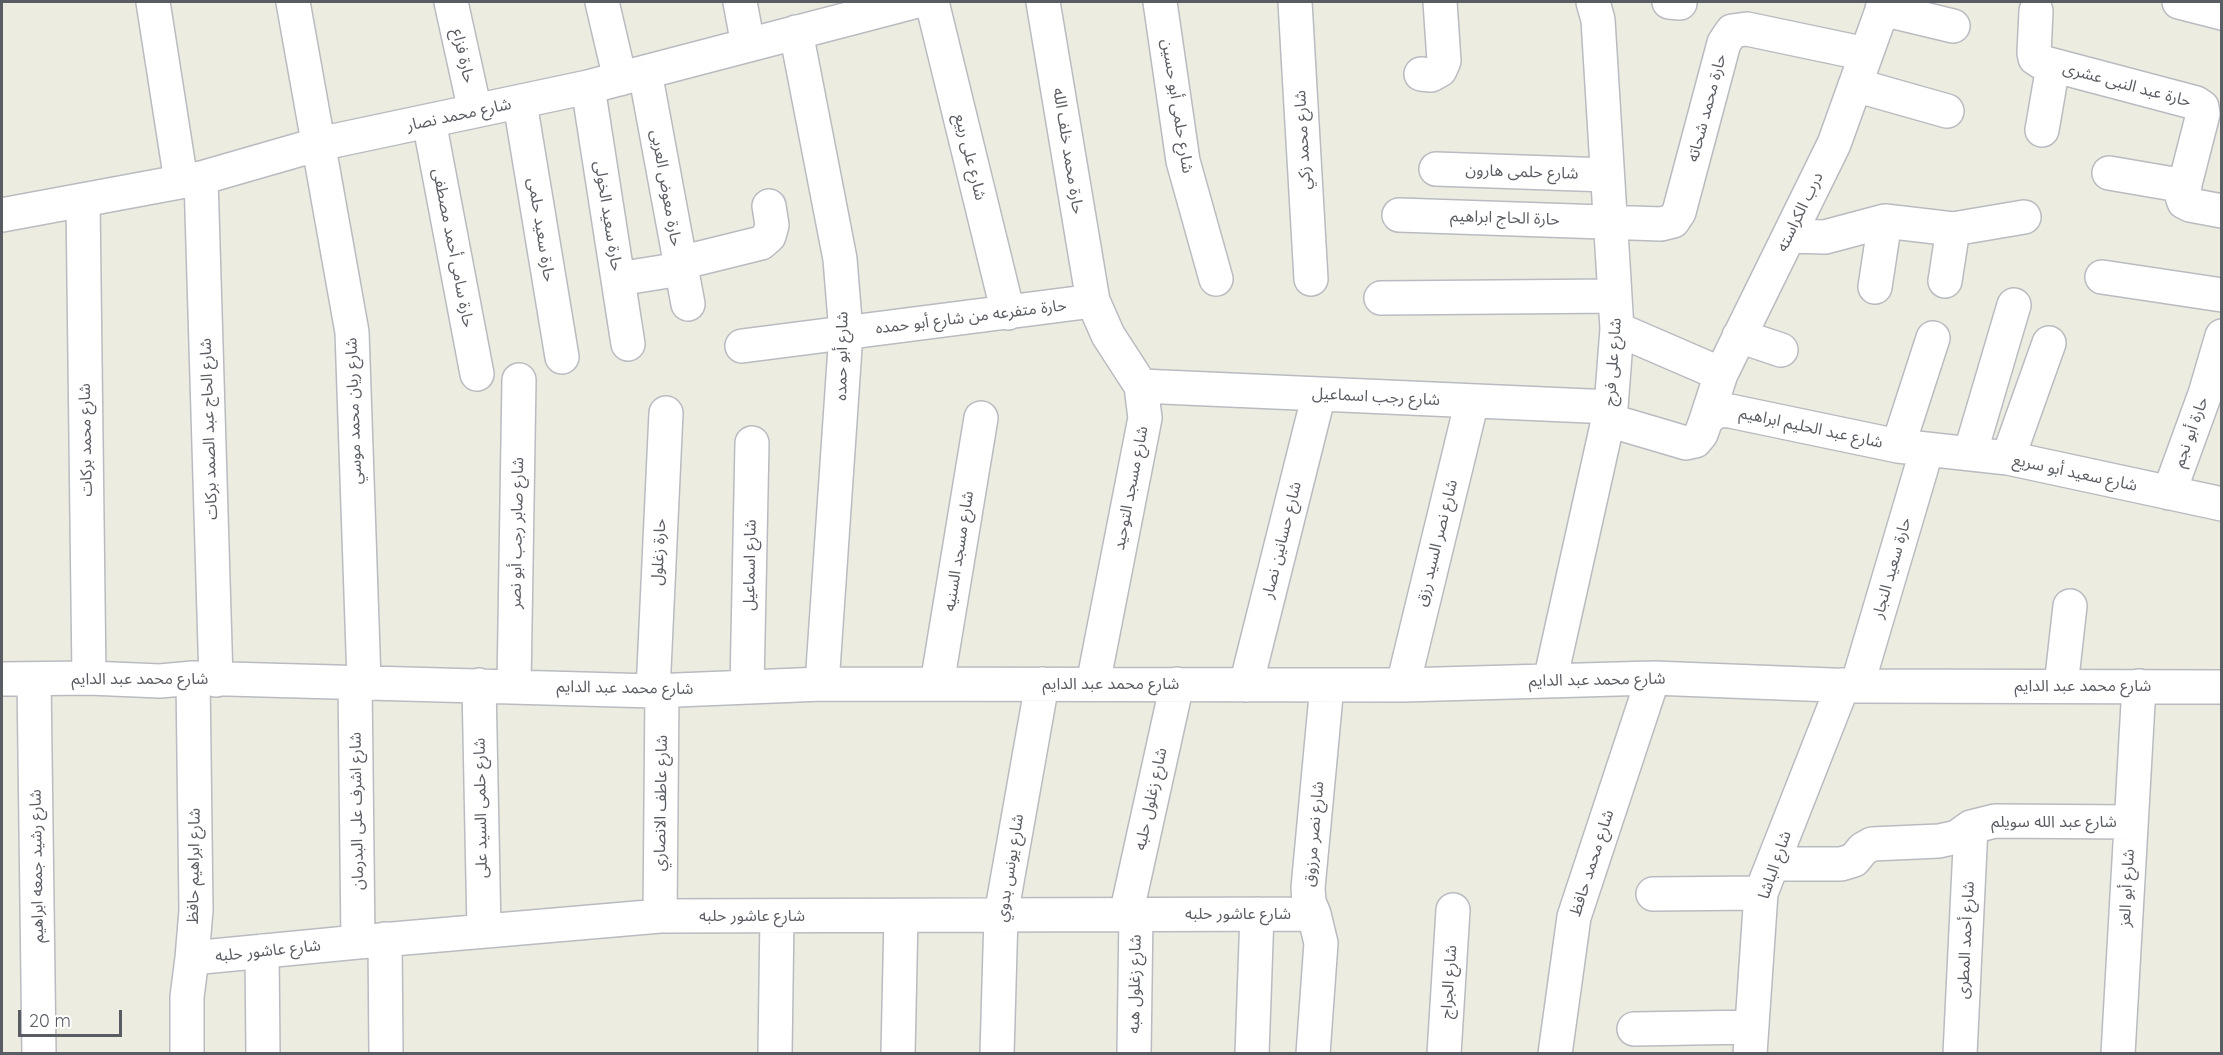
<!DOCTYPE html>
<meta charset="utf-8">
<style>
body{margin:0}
#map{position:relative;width:2223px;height:1055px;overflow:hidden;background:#edece1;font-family:Quicksand,sans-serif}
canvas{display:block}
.frame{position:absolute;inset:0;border:3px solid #595d63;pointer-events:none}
.scale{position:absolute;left:18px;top:1010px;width:104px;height:27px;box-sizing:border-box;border:3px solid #595d63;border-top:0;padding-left:8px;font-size:18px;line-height:21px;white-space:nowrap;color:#595d63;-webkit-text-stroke:4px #fff;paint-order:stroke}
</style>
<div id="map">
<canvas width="2223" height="1055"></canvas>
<div class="frame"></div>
<div class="scale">20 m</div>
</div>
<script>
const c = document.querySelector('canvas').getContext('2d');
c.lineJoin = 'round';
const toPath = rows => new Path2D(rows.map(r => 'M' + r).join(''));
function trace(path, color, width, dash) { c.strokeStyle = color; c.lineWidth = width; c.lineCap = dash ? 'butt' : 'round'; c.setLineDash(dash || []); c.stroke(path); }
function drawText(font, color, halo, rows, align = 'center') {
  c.font = font + ' Quicksand,"Noto Sans Arabic",sans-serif'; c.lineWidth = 4.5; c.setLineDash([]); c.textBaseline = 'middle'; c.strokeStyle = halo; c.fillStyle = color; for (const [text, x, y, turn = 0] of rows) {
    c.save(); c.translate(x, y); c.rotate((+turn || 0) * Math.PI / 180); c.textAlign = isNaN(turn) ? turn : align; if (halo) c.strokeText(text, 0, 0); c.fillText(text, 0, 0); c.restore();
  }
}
const minor = toPath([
 [153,2,181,181],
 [293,2,352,332,364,681],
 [451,2,475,111],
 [602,2,620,79],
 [740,2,748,45],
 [932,2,1008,313],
 [1043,2,1093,301,1108,335,1141,386,1145,418,1093,684],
 [1160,2,1183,161,1216,279],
 [1295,2,1311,279],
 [1669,2,1680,3],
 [2179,2,2222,13],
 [1882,9,1953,26],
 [2036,11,2034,53,2035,58,2041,62,2196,103,2202,107,2203,114,2182,196,2184,202,2190,205,2222,211],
 [796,32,840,259,846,333,822,684],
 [645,72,688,304],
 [1421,74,1431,75,1440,70,1444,61,1440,2],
 [1855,85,1947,111],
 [588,87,628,344],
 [520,103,562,357],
 [429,121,477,374],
 [2042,130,2053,66],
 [1436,169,1607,175],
 [2109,173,2185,186],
 [201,178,216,680],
 [83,201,89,678],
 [2,215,201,178,319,144,588,87,913,2],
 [1399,215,1661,224,1673,221,1679,212,1724,43,1732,31,1747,29,1866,54],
 [1789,236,1825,237,1885,221,1953,229,2024,217],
 [680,263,761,243,769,236,772,225,769,206],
 [2102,277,2222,295],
 [618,279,681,269],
 [1945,281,1953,229],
 [1875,287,1885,221],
 [1381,298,1615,296],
 [1617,329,1721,374],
 [1739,336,1781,350],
 [742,346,1093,301],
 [1141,386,1611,407],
 [1608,420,1686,443,1695,441,1701,434,1706,420,1717,410,1730,411,1898,446,2008,458,2222,504],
 [1706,420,1721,374,1834,144,1885,2],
 [1898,446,1933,338],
 [1970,454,2014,305],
 [2008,458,2049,343],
 [2169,493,2205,394,2222,336],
 [2,679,89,678,160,681,193,678,653,691,822,684,1403,685,1653,678,1857,686,2222,687],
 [34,679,39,1054],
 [355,681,358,942],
 [1550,681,1611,407,1617,329,1598,20,1593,2],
 [937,684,981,418],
 [479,685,484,931],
 [1246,685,1319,394],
 [1403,685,1472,401],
 [514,686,519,380],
 [1857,686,1927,449],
 [2061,686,2070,606],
 [747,687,752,443],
 [653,691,666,413],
 [1774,864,1841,864,1854,860,1863,849,1872,844,1939,841,1957,837,1971,827,1995,821,2131,822],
 [1653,894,1761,893],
 [1126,915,1177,684],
 [660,916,662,691],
 [385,939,386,1054],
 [262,951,263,1054],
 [192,958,358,942,660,916,1314,914],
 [1634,1029,1752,1027],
 [187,1054,187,997,192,958,196,910,193,678],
 [775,1054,777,916],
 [898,1054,901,916],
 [997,1054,1001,915,1042,684],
 [1134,1054,1136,914],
 [1252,1054,1257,914],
 [1313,1054,1321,943,1314,914,1309,902,1308,888,1327,685],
 [1444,1054,1453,910],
 [1555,1054,1574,917,1653,678],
 [1750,1054,1761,893,1843,685],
 [1960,1054,1971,827],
 [2118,1054,2139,686]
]);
trace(minor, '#b9bbc1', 36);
trace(minor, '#fff', 33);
drawText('16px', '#595d63', '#fff', [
 ["حارة فزاع",463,56,77],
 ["حارة عبد النبى عشرى",2127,85,15],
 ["شارع حلمى أبو حسين",1177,106,81],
 ["حارة محمد شحاته",1707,108,-75],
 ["شارع محمد نصار",459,115,-12],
 ["شارع محمد زكي",1303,140,-93],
 ["حارة محمد خلف الله",1068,151,81],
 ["شارع على ربيع",970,157,76],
 ["شارع حلمى هارون",1522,172,2],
 ["حارة معوض العربى",666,188,80],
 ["درب الكراسته",1800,212,-64],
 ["حارة سعيد الخولى",608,216,81],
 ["حارة الحاج ابراهيم",1505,218,2],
 ["حارة سعيد حلمى",541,230,81],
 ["حارة سامى أحمد مصطفى",453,248,79],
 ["حارة متفرعه من شارع أبو حمده",971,317,-7],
 ["شارع أبو حمده",842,356,-89],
 ["شارع على فرج",1613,362,-86],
 ["شارع رجب اسماعيل",1376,397,3],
 ["شارع ريان محمد موسي",354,411,-92],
 ["شارع عبد الحليم ابراهيم",1811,428,12],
 ["شارع الحاج عبد الصمد بركات",209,429,-92],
 ["حارة أبو نجم",2191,432,-70],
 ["شارع محمد بركات",86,440,-91],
 ["شارع سعيد أبو سريع",2075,473,12],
 ["شارع مسجد التوحيد",1131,488,-79],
 ["شارع صابر رجب أبو نصر",517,533,-89],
 ["شارع حسانين نصار",1282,540,-76],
 ["شارع نصر السيد رزق",1437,543,-76],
 ["شارع مسجد السنيه",959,551,-81],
 ["حارة زغلول",659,552,-87],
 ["شارع اسماعيل",750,565,-89],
 ["حارة سعيد النجار",1892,568,-74],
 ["شارع محمد عبد الدايم",140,679],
 ["شارع محمد عبد الدايم",1597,680,-1],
 ["شارع محمد عبد الدايم",1111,684],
 ["شارع محمد عبد الدايم",2083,686],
 ["شارع محمد عبد الدايم",625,688,1],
 ["شارع زغلول حلبه",1151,799,-78],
 ["شارع عاطف الانصاري",661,803,-89],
 ["شارع حلمى السيد على",481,808,-91],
 ["شارع اشرف على البدرمان",357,811,-91],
 ["شارع عبد الله سويلم",2054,822],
 ["شارع نصر مرزوق",1314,834,-85],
 ["شارع محمد حافظ",1592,863,-72],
 ["شارع الباشا",1775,865,-71],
 ["شارع رشيد جمعه ابراهيم",37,866,-91],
 ["شارع ابراهيم حافظ",194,866,-89],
 ["شارع يونس بدوي",1010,868,-81],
 ["شارع أبو العز",2127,888,-87],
 ["شارع عاشور حلبه",1238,914],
 ["شارع عاشور حلبه",752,916],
 ["شارع أحمد المطرى",1966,940,-87],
 ["شارع عاشور حلبه",268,951,-6],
 ["شارع الجراج",1449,982,-86],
 ["شارع زغلول هبه",1135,984,-89]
]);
</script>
